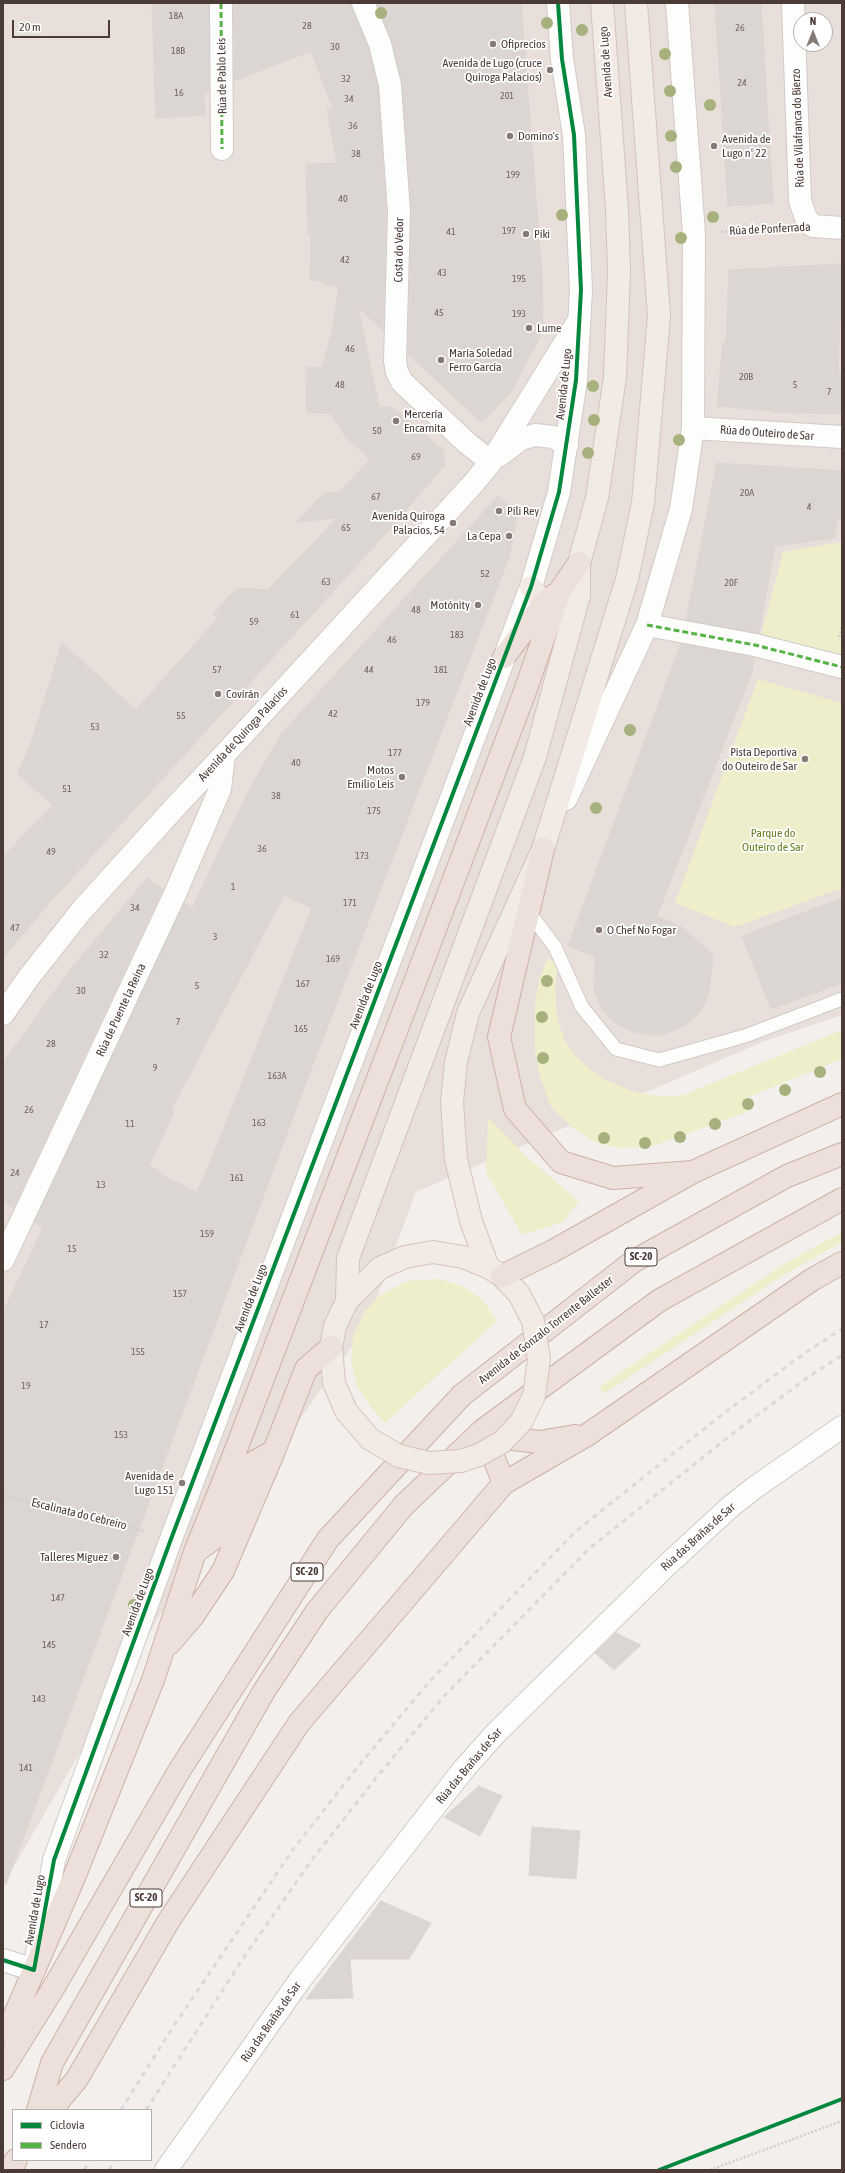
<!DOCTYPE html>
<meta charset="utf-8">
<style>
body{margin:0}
#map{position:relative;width:845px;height:2173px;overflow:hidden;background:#f3efed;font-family:"Asap Condensed",sans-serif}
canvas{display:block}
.frame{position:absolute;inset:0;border:4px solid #4b3b37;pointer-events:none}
.legend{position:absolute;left:12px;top:2109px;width:140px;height:52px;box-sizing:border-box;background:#fff;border:1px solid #b7b1af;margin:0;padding:5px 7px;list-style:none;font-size:12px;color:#4b3b37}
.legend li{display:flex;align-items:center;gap:8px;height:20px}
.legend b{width:20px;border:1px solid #b7b1af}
.north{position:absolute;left:793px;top:12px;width:40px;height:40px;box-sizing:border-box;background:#fff;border:1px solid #b7b1af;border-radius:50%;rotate:0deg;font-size:11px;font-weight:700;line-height:16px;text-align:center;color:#4b3b37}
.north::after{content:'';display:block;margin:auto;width:14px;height:18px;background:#867a77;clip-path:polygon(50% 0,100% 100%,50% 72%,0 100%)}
.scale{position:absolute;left:12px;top:20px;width:98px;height:18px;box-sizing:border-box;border:2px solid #4b3b37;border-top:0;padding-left:5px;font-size:12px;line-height:14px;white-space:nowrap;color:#4b3b37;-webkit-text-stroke:3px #fff;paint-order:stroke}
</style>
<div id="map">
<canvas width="845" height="2173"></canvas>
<div class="frame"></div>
<ul class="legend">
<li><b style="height:5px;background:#00873e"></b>Ciclovía</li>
<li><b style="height:5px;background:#57b346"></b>Sendero</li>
</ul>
<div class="north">N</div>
<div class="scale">20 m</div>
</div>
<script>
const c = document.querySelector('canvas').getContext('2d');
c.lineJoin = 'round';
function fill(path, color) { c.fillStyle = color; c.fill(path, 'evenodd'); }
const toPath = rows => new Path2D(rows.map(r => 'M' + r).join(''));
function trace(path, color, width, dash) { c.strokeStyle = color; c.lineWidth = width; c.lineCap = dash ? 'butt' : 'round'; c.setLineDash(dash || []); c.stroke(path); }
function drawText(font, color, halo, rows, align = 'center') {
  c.font = font + ' "Asap Condensed",sans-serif'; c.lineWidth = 3.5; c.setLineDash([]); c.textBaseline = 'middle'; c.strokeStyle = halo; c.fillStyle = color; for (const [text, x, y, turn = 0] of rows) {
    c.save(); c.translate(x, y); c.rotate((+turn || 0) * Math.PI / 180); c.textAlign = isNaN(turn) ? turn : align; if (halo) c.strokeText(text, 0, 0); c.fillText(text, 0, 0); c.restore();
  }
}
fill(toPath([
 [3,3,842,3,842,1015,762,1042,416,1192,366,1327,164,1608,3,1885],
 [801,20,825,20,825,44,801,44]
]), '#e8deda');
fill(toPath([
 [842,542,842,655,761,635,783,552],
 [758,679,842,703,842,888,735,927,675,903],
 [547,959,558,962,555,987,557,1018,565,1041,575,1055,591,1070,608,1081,632,1091,663,1097,683,1095,842,1030,842,1059,746,1098,750,1111,650,1147,619,1148,596,1143,574,1129,551,1107,540,1077,535,1051,535,1005,539,980],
 [488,1118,529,1159,579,1201,563,1222,522,1235,486,1172],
 [842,1232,842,1242,785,1274,604,1394,599,1387,781,1266],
 [438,1279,460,1285,478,1296,488,1307,497,1321,385,1423,370,1406,357,1387,351,1361,353,1336,365,1311,380,1295,407,1281]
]), '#eeeecb');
const building = toPath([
 [152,3,209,3,209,91,204,93,205,115,156,118,152,3],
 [234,3,351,3,368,48,378,87,386,212,383,331,358,307,379,407,392,407,443,450,445,465,380,540,51,901,3,958,3,857,53,805,17,774,30,746,62,643,136,710,218,618,213,614,237,588,268,590,337,518,297,522,325,492,339,493,370,459,345,436,331,414,307,412,306,367,322,368,333,327,339,286,323,284,324,281,310,280,311,234,308,234,306,164,337,163,327,109,333,109,311,51,234,81,234,3],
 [377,3,521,3,542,276,543,331,511,392,482,423,408,354,412,212,402,84,392,41,377,3],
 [715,3,761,3,773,203,728,206,715,3],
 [842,264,842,320,840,320,838,372,842,372,842,414,772,412,772,411,717,406,723,343,726,343,729,270,842,264],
 [717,463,842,471,842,519,837,519,834,538,775,546,759,633,686,620,717,463],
 [498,496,518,513,509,557,310,1072,6,1884,3,1883,3,1312,43,1228,34,1222,184,903,192,908,248,792,282,733,498,496],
 [284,895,312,908,212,1158,197,1192,168,1178,149,1165,174,1112,171,1110,284,895],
 [681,644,754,658,752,672,657,916,685,929,713,956,709,990,705,1004,695,1017,685,1025,663,1035,647,1035,630,1031,613,1022,600,1006,595,991,594,975,596,957,568,946,681,644],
 [147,878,163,889,13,1208,3,1201,3,1063,70,970,147,878],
 [842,898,842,983,771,1009,742,936,842,898],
 [616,1633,641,1645,614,1670,595,1653,616,1633],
 [479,1786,502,1796,480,1836,444,1817,479,1786],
 [532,1827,580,1831,576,1879,529,1875,532,1827],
 [381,1901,431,1923,409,1959,350,1959,353,1998,306,1999,381,1901]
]);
fill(building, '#dbd6d3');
trace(building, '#dcd5d2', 1);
const lane = toPath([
 [528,911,555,947,582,1007,616,1049,659,1060,745,1036,842,999]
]);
const street = toPath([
 [221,3,222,149],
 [363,3,380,44,390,85,399,212,395,361,397,372,402,382,467,443,491,462],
 [793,3,800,201,806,218,813,226,842,228],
 [693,428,842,437],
 [500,455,521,439,535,435,553,437,567,445],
 [647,625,755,645,842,667],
 [566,799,647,625,681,509,693,428,694,234,677,3],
 [3,1014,29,977,82,910,177,805,224,755,472,485,491,462,579,320],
 [3,1260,175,894,220,789,224,755],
 [3,1960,34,1970,54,1860,171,1539,531,587,559,492,576,380,581,290,574,135,562,59,558,3],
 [166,2170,300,1980,463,1770,496,1733,667,1565,730,1507,754,1488,842,1427]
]);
const primary = toPath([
 [531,587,555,620],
 [488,1267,471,1221,456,1159,452,1102,456,1062,468,1013,543,849,627,579,643,503,659,316,636,3],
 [347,1301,348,1258,535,757,579,595,579,563,597,498,615,377,619,272,617,209,602,3],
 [346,1411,334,1383,331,1347,335,1326,347,1301,380,1268,405,1257,433,1252,463,1257,488,1267,502,1276,519,1294]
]);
const highway = toPath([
 [504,657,543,605,556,594],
 [543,849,499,1037,515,1109,561,1162,613,1178,693,1172],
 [502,1276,553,1251,693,1172,842,1104],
 [505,1438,539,1442,575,1436],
 [490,1449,504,1483],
 [195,1552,224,1531,251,1464,274,1451],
 [170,1643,193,1616,223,1571,274,1451,306,1369,331,1347],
 [16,2048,13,2019,75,1875,153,1680,195,1552,230,1465,423,961,524,694,560,591,579,563],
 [3,2069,54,1987,179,1771,328,1539,462,1395,634,1261,787,1176,842,1154],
 [38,2110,52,2063,264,1691,317,1611,404,1505,483,1430,660,1300,842,1199],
 [51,2110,77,2079,168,1922,299,1723,504,1483,587,1435,813,1279,842,1263],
 [10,2170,16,2160]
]);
trace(lane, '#d0cbc9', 15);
trace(street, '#d0cbc9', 24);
trace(primary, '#d7c2b9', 24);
trace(highway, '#cdb0a6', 24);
trace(toPath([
 [721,232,780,228],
 [839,637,842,626],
 [3,1496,144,1531],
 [710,2170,842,2121]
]), '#d3cdcb', 2.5, [2, 2]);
trace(lane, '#fdfdfc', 13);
trace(street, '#fdfdfc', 22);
trace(primary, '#f2eae5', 22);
trace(highway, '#ede0da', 22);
trace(toPath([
 [121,2110,171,2030,294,1848,360,1764,431,1680,575,1532,719,1417,795,1360,842,1329],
 [146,2110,244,1957,311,1861,376,1778,446,1694,590,1548,732,1434,807,1378,842,1355],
 [84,2170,90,2160],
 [109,2170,115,2160]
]), '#dadad9', 3, [5, 5]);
const primaryBridge = toPath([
 [346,1411,370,1439,399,1456,429,1463,461,1461,479,1455,502,1442,521,1422,534,1396,539,1359,533,1321,519,1294]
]);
trace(primaryBridge, '#d7c2b9', 24, []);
trace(primaryBridge, '#f2eae5', 22);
trace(toPath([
 [221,3,222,149],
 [647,625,755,645,842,667]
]), '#57b346', 3, [6, 3]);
trace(toPath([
 [3,1960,34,1970,54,1860,171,1539,531,587,559,492,576,380,581,290,574,135,562,59,558,3],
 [659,2170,842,2099]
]), '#00873e', 4);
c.fillStyle = '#a7b17d';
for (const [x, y] of [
 [381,13],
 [547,23],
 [582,30],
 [665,54],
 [670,91],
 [710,105],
 [671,136],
 [676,167],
 [562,215],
 [713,217],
 [681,238],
 [593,386],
 [594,420],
 [679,440],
 [588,453],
 [630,730],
 [596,808],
 [547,981],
 [542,1017],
 [543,1058],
 [820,1072],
 [785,1090],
 [748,1104],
 [715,1124],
 [680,1137],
 [604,1138],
 [645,1143],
 [134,1605]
]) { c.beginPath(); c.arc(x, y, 6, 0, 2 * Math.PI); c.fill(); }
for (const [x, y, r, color] of [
 [493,44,4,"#867a77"],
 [550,70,4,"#867a77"],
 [510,136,4,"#867a77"],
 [714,146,4,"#867a77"],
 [526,234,4,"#867a77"],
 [529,328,4,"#867a77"],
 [441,360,4,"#867a77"],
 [396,421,4,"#867a77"],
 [499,511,4,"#867a77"],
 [453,523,4,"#867a77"],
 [509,536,4,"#867a77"],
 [478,605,4,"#867a77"],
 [218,694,4,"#867a77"],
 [805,759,4,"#867a77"],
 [402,777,4,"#867a77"],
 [599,930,4,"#867a77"],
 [182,1483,4,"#867a77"],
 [116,1557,4,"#867a77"]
]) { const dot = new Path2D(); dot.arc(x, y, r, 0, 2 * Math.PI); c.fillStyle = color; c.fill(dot); trace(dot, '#fff', 1.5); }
drawText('10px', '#706360', null, [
 ["18A",176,16],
 ["28",307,26],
 ["26",740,28],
 ["30",335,47],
 ["18B",178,51],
 ["32",346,79],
 ["24",742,83],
 ["16",179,93],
 ["201",507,96],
 ["34",349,99],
 ["36",353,126],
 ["38",356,154],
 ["199",513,175],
 ["40",343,199],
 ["197",509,231],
 ["41",451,232],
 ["42",345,260],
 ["43",442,273],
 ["195",519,279],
 ["45",439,313],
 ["193",519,314],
 ["46",350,349],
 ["20B",746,377],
 ["48",340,385],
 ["5",795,385],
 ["7",829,392],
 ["50",377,431],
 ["69",416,457],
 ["20A",747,493],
 ["67",376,497],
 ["4",809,507],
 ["65",346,528],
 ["52",485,574],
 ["63",326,582],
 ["20F",731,583],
 ["48",416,610],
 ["61",295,615],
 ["59",254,622],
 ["183",457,635],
 ["46",392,640],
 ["57",217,670],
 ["44",369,670],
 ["181",441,670],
 ["179",423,703],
 ["42",333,714],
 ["55",181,716],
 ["53",95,727],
 ["177",395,753],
 ["40",296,763],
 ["51",67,789],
 ["38",276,796],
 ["175",374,811],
 ["36",262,849],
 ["49",51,852],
 ["173",362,856],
 ["1",233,887],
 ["171",350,903],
 ["34",135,908],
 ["47",15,928],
 ["3",215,937],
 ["32",104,955],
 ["169",333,959],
 ["167",303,984],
 ["5",197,986],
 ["30",81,991],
 ["7",178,1022],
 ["165",301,1029],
 ["28",51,1044],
 ["9",155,1068],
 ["163A",277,1076],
 ["26",29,1110],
 ["163",259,1123],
 ["11",130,1124],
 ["24",15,1173],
 ["161",237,1178],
 ["13",101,1185],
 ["159",207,1234],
 ["15",72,1249],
 ["157",180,1294],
 ["17",44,1325],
 ["155",138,1352],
 ["19",26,1386],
 ["153",121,1435],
 ["147",58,1598],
 ["145",49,1645],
 ["143",39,1699],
 ["141",26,1768]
]);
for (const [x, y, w] of [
 [641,1257,32],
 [307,1572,32],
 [146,1898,32]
]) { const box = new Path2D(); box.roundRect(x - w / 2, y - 9, w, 18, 3); c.fillStyle = '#fff'; c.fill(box); trace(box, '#4b3b37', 1); }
drawText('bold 11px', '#4b3b37', null, [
 ["SC-20",641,1257],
 ["SC-20",307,1572],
 ["SC-20",146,1898]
]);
drawText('12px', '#4b3b37', '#fff', [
 ["Ofiprecios",501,44],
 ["Avenida de Lugo (cruce",542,63,"right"],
 ["Quiroga Palacios)",542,77,"right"],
 ["Domino's",518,136],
 ["Avenida de",722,139],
 ["Lugo nº 22",722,153],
 ["Piki",534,234],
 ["Lume",537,328],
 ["María Soledad",449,353],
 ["Ferro García",449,367],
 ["Mercería",404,414],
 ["Encarnita",404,428],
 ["Pili Rey",507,511],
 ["Avenida Quiroga",445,516,"right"],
 ["Palacios, 54",445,530,"right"],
 ["La Cepa",501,536,"right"],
 ["Motónity",470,605,"right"],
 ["Covirán",226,694],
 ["Pista Deportiva",797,752,"right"],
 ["do Outeiro de Sar",797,766,"right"],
 ["Motos",394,770,"right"],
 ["Emilio Leis",394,784,"right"],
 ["O Chef No Fogar",607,930],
 ["Avenida de",174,1476,"right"],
 ["Lugo 151",174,1490,"right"],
 ["Talleres Míguez",108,1557,"right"]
], 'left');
drawText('12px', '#4b3b37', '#fff', [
 ["Avenida de Lugo",606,62,-94],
 ["Rúa de Pablo Leis",222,76,-91],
 ["Rúa de Vilafranca do Bierzo",798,128,-92],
 ["Rúa de Ponferrada",770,229,-3],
 ["Costa do Vedor",399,250,-89],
 ["Avenida de Lugo",564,384,-84],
 ["Rúa do Outeiro de Sar",767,433,4],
 ["Avenida de Lugo",480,692,-69],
 ["Avenida de Quiroga Palacios",243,734,-47],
 ["Avenida de Lugo",366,995,-69],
 ["Rúa de Puente la Reina",121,1010,-65],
 ["Avenida de Lugo",251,1298,-69],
 ["Avenida de Gonzalo Torrente Ballester",546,1330,-38],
 ["Escalinata do Cebreiro",79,1514,14],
 ["Rúa das Brañas de Sar",698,1537,-42],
 ["Avenida de Lugo",138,1602,-70],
 ["Rúa das Brañas de Sar",469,1766,-50],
 ["Avenida de Lugo",35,1910,-80],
 ["Rúa das Brañas de Sar",271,2022,-55]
]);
drawText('12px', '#687e22', '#fff', [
 ["Parque do",773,833],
 ["Outeiro de Sar",773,847]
]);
</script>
